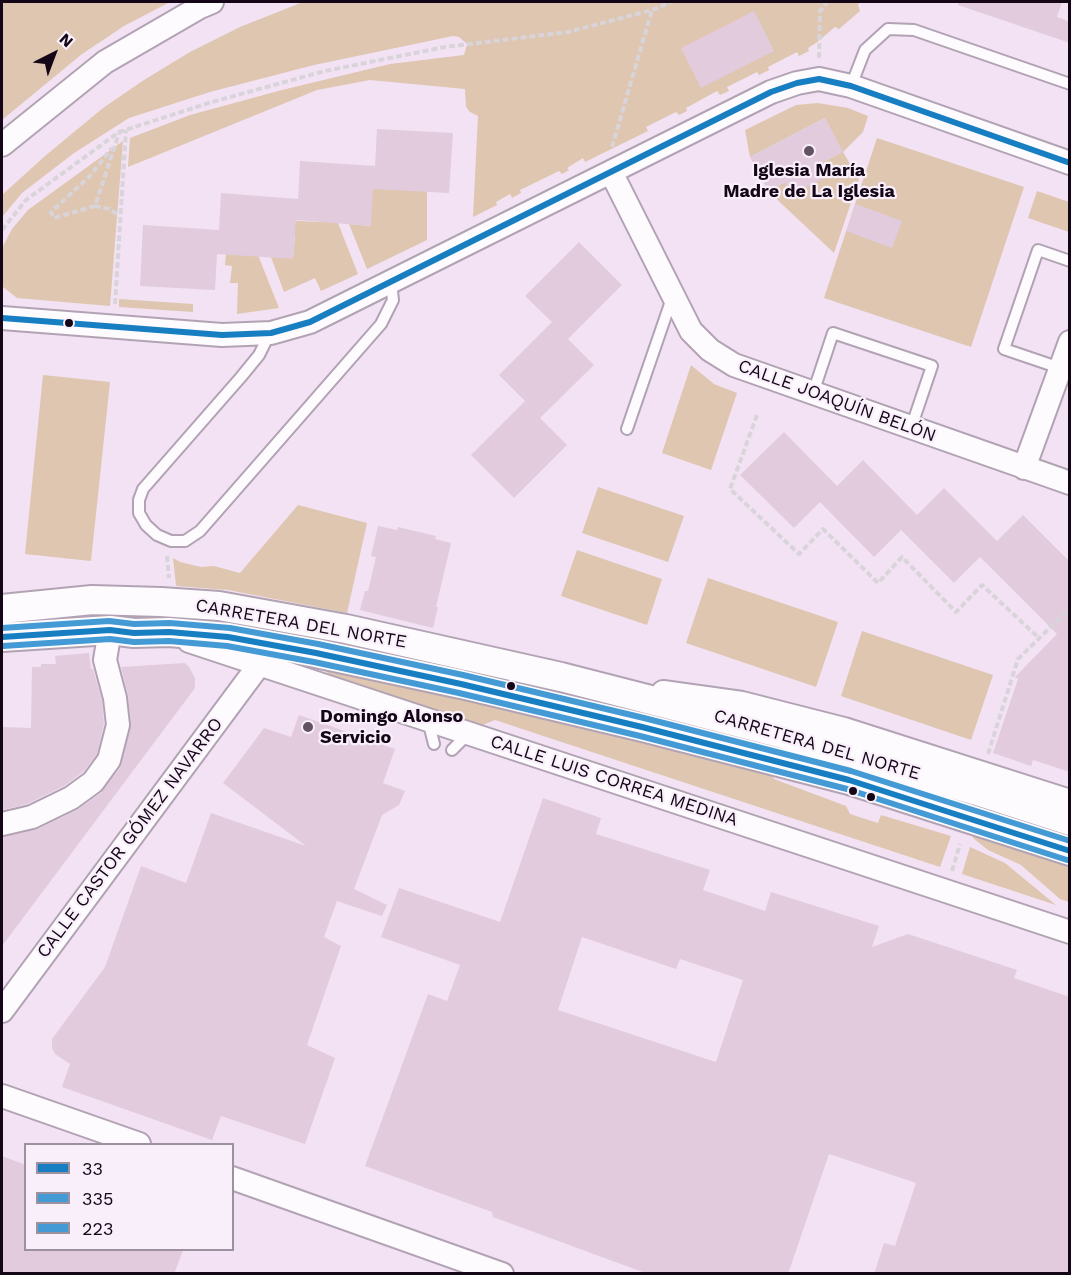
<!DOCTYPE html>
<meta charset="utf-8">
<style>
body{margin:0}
#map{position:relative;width:1071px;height:1275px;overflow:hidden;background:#f2e2f4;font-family:"Work Sans",sans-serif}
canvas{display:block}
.frame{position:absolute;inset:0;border:3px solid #140517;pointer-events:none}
.legend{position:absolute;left:24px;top:1143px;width:210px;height:108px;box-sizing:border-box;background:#f9effb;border:2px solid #9d91a0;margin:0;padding:8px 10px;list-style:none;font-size:18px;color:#140517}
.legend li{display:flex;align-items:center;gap:12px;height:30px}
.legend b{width:30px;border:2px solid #9d91a0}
.north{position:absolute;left:24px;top:24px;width:60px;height:60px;-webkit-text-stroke:4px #f9effb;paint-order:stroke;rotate:42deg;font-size:16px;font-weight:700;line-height:24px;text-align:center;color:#140517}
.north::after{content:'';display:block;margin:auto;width:21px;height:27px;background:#140517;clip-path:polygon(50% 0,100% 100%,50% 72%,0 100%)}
</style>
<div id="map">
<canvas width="1071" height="1275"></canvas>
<div class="frame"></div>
<ul class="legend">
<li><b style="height:8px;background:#187ec2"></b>33</li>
<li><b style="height:8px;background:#449ad5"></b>335</li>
<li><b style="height:8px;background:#449ad5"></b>223</li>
</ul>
<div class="north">N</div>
</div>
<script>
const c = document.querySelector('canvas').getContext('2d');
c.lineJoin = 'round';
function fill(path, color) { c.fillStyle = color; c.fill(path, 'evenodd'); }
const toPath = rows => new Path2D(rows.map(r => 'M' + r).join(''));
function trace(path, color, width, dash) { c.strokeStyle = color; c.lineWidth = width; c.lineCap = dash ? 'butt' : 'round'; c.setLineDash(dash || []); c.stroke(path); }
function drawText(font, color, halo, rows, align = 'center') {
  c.font = font + ' "Work Sans",sans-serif'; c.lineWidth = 4.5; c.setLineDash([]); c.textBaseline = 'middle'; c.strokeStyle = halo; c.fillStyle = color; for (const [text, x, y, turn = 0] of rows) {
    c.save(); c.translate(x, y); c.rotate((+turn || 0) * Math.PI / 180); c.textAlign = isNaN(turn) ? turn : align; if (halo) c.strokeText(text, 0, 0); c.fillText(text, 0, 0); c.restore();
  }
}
fill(toPath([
 [2,2,170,2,124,26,82,54,2,120],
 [303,2,860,2,858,5,860,11,839,29,835,27,816,43,808,48,809,51,799,56,797,52,768,67,769,70,759,75,757,72,727,87,729,91,720,95,717,91,686,108,687,111,679,115,676,112,646,127,648,131,585,162,583,158,567,168,569,170,562,174,559,171,520,190,521,193,512,198,510,194,496,202,497,205,473,217,478,116,470,112,466,107,465,89,370,80,317,90,128,167,130,138,190,115,282,90,390,64,464,55,467,44,459,37,453,36,314,65,210,92,129,118,74,153,22,193,2,217,2,195,45,156,103,108,144,80,190,52,240,27],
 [818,103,848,108,868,116,863,132,843,152,859,179,834,253,768,191,842,152,825,118,750,157,745,130,796,105],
 [877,138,1024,187,971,347,824,298],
 [123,141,110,306,17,298,3,287,2,282,2,248,12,229,28,210],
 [427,187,427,240,367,269,349,224,370,226,360,188],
 [1037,191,1069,202,1069,232,1028,218],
 [336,218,358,274,321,291,315,278,284,292,271,257,293,258,295,236,282,220,317,222],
 [256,250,279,308,237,314,238,283,230,283,232,266,225,265,226,254],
 [119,299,193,304,193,312,119,307],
 [691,365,714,384,737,393,711,470,662,453],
 [43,375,110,382,91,561,25,554],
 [598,487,684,516,668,562,582,533],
 [298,505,367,523,347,613,228,590,176,586,173,558,180,562,201,567,214,566,240,573],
 [577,550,662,579,647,625,561,596],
 [708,578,838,622,816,687,686,643],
 [862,631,993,675,971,740,841,696],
 [329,668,766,768,774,779,846,806,850,814,878,823,881,815,951,836,940,867,495,720,475,728,325,679],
 [973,832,1069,863,1069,902,1060,899,1021,865,988,850,973,838],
 [970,847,1005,863,1056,905,962,874]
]), '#dec6b0');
fill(toPath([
 [959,2,1062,2,1057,17,1070,22,1070,43,958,5],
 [754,11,774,51,701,88,681,48],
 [825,118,843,152,815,166,822,179,792,195,785,182,768,191,750,157],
 [377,129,453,133,449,193,373,189,371,226,296,220,293,259,217,254,215,290,140,286,143,225,219,230,221,193,298,199,300,161,375,166],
 [856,204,902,221,892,248,846,231],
 [579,242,622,285,568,339,594,365,540,418,567,445,514,498,471,455,525,401,499,375,552,322,525,296],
 [784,432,837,486,863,460,917,515,944,488,997,541,1023,515,1070,562,1070,772,1033,760,1031,766,993,753,1018,679,1015,677,1057,634,980,557,954,583,901,530,874,557,820,502,794,528,740,475],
 [378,526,397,530,398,527,436,536,435,539,451,543,436,607,438,607,433,628,360,610,365,591,368,591,376,557,371,556],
 [89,653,91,669,93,669,102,700,104,724,97,754,83,772,64,786,27,804,2,810,2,727,31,728,32,667,41,667,41,664,56,664,55,656],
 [185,663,189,667,195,678,195,688,2,946,2,837,38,829,77,810,101,793,120,768,131,724,128,696,121,667],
 [299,715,395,749,383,783,405,791,399,805,382,815,354,889,387,905,382,916,337,901,324,937,341,946,307,1045,335,1058,305,1144,221,1116,212,1140,62,1087,70,1064,55,1054,52,1048,52,1039,105,967,141,866,186,883,211,813,306,846,223,783,264,728,291,737],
 [543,798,601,818,596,834,710,870,703,890,765,911,771,892,879,926,872,947,908,934,1017,970,1014,978,1070,997,1070,1274,874,1274,884,1243,895,1246,916,1183,829,1154,788,1274,648,1274,493,1217,492,1212,365,1166,428,994,447,1001,460,965,381,937,399,888,500,922],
 [582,937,676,969,680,959,743,980,716,1062,558,1010],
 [2,1156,26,1165,26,1250,183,1250,174,1274,2,1274]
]), '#e2cbdd');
const service = toPath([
 [851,86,865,50,888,29,914,30,1070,84],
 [270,333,259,355,241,377,143,489,139,500,139,513,146,525,157,535,171,541,185,541,200,531,381,324,393,300,391,282],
 [1060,368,1004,349,1038,250,1070,261],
 [813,393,833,333,932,366,911,428],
 [627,429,672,298],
 [428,720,434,744],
 [452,750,469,733]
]);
const minor = toPath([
 [2,145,105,62,200,7,212,2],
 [611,172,691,331,710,350,734,365,1070,483],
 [2,318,222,335,271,333,310,322,771,92,797,83,819,79,851,86,1070,163],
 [1024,468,1070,342],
 [189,641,1070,932],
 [663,692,742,703,844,729,1070,801],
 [2,824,32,817,71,798,93,782,109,760,118,725,115,698,105,660,110,630],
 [2,1011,259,665],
 [2,1096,139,1144],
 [232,1178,502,1274]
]);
const tertiary = toPath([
 [2,609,92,600,161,602,219,606,346,629,561,677,783,734,977,791,1070,821],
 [2,637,110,630,134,633,169,632,228,637,316,653,461,684,642,727,849,780,1070,851]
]);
trace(service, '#b2a3b4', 14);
trace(minor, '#b2a3b4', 26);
trace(tertiary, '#b2a3b4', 32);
trace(toPath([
 [819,58,820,11,827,2],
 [612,147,652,10],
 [95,206,54,218,51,212,89,177,112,148],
 [117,214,109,209,95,206,119,133],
 [2,230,26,200,119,132,212,102,325,71,445,47,568,32,652,10,671,2],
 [115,304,126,130],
 [757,415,730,489,799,554,823,529,878,583,902,557,956,612,982,585,1039,638],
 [167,556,169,578],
 [988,754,1018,659,1070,608],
 [952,871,960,844]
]), '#d9d4da', 4, [6, 3]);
trace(service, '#fdfbfd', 10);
trace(minor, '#fdfbfd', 22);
trace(tertiary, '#fdfbfd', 28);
trace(toPath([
 [2,318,222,335,271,333,310,322,771,92,797,83,819,79,851,86,1070,163],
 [2,637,110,630,134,633,169,632,228,637,316,653,461,684,642,727,849,780,1070,851]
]), '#187ec2', 6);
trace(toPath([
 [3,646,110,639,134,642,169,641,227,646,314,662,459,693,640,736,847,789,1067,860]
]), '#449ad5', 6);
trace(toPath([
 [2,628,109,621,134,624,170,623,230,628,318,644,463,675,644,718,851,771,1070,841]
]), '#449ad5', 6);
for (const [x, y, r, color] of [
 [809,151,6,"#625264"],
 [69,323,5,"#140517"],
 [511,686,5,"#140517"],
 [308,727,6,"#625264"],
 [853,791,5,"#140517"],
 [871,797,5,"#140517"]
]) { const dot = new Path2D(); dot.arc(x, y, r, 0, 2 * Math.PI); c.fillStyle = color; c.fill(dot); trace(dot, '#f9effb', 2); }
drawText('bold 18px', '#140517', '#f9effb', [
 ["Iglesia María",809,171],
 ["Madre de La Iglesia",809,192],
 ["Domingo Alonso",320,717,"left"],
 ["Servicio",320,738,"left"]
]);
drawText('18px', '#140517', '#f9effb', [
 ["CALLE JOAQUÍN BELÓN",837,401,20],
 ["CARRETERA DEL NORTE",301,624,10],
 ["CARRETERA DEL NORTE",817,745,16],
 ["CALLE LUIS CORREA MEDINA",614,781,18],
 ["CALLE CASTOR GÓMEZ NAVARRO",130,838,-53]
]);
</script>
